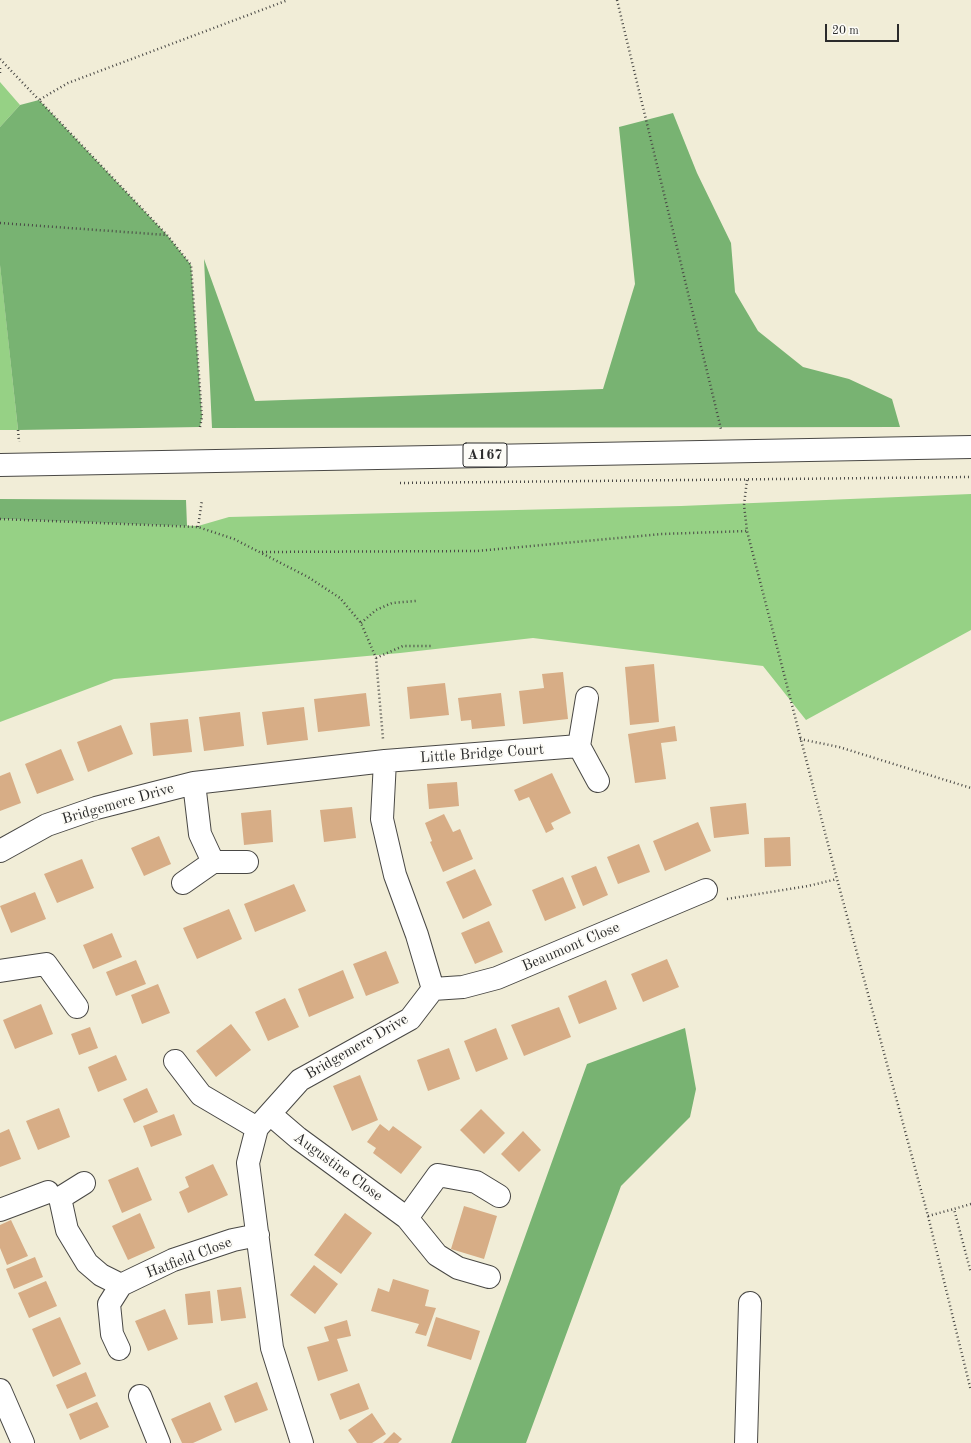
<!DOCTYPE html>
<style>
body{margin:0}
#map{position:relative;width:971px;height:1443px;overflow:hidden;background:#f1edd7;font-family:"Old Standard TT",serif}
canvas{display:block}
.scale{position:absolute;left:825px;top:24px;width:74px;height:18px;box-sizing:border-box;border:2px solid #2b2b2b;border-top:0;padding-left:5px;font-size:12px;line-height:14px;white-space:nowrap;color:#2b2b2b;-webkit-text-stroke:3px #fdfcf7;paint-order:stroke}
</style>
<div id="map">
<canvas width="971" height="1443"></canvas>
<div class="scale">20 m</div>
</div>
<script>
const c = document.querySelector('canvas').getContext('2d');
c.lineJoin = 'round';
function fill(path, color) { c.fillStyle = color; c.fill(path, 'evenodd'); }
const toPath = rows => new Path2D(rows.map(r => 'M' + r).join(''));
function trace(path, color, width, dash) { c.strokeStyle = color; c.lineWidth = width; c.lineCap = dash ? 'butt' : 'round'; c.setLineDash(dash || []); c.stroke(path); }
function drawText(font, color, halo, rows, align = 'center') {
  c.font = font + ' "Old Standard TT",serif'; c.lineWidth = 4; c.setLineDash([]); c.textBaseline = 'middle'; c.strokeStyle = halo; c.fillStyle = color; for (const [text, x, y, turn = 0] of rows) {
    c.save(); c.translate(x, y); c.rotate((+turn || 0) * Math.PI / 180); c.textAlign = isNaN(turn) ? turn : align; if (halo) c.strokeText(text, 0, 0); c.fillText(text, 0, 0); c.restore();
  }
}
fill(toPath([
 [0,82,20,105,0,127],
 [0,264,18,430,0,430],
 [971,494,971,630,806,720,763,666,533,638,400,653,114,679,0,722,0,519,198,526,229,517,681,506]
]), '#96d185');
fill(toPath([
 [39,100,167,235,191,265,202,417,200,427,18,430,0,265,0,127,20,105],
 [673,113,697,173,731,243,735,292,758,331,803,367,849,379,892,399,900,427,212,428,204,259,255,401,603,389,635,284,619,127],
 [0,499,186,500,187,526,0,519],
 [685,1028,696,1089,690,1117,621,1186,526,1443,451,1443,587,1064]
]), '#78b372');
fill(toPath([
 [654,664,659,722,630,725,625,667],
 [563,672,568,719,523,724,519,691,544,688,542,674],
 [445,683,449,715,410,719,407,687],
 [366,693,370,726,318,732,314,699],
 [501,693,505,726,472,729,471,720,461,721,458,698],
 [304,707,308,740,267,745,262,712],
 [240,712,244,746,204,751,199,717],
 [188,719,192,752,153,756,150,723],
 [121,725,133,754,88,772,77,742],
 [675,726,677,741,661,743,666,779,635,783,628,734],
 [61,749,74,780,37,794,25,764],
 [10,772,21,803,0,811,0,776],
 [552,773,571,813,551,823,554,829,546,833,529,797,519,801,514,790],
 [457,782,459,806,429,809,427,784],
 [746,803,749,834,714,838,710,807],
 [352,807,356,838,324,842,320,810],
 [271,810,273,842,244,845,241,813],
 [444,814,453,832,460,829,473,859,443,872,430,842,432,841,425,823],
 [698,822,711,851,665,871,653,841],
 [159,836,171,864,144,876,131,848],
 [790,837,791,866,765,867,764,838],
 [639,844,650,872,618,884,607,857],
 [82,859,94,888,57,903,44,874],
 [596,866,608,895,583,906,571,876],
 [475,869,492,905,463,919,446,882],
 [563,877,576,908,545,921,532,890],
 [294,884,306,911,255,932,244,904],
 [35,892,46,919,11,933,0,906],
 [229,909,242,939,197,959,183,928],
 [489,921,503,952,475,964,461,933],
 [112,933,122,957,93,969,83,945],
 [386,951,399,983,366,996,353,964],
 [667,959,679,987,643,1002,631,974],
 [136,960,146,984,116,996,106,972],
 [343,970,354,998,309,1017,298,989],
 [606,980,617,1009,579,1024,568,996],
 [158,984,170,1013,142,1024,131,995],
 [285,998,299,1027,268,1041,255,1012],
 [41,1004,53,1034,15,1049,3,1020],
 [559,1007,571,1037,524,1056,511,1025],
 [231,1024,251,1050,216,1077,196,1051],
 [90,1027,98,1048,79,1055,71,1034],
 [496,1028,508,1059,476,1072,464,1041],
 [449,1048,460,1079,428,1091,417,1060],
 [116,1055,127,1080,98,1092,88,1067],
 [360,1075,378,1120,352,1131,333,1086],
 [147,1088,158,1112,134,1123,123,1099],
 [59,1108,70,1137,38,1150,26,1121],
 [481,1109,505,1133,484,1154,460,1130],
 [174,1114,182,1135,151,1147,143,1126],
 [380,1124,389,1131,393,1126,422,1147,401,1174,373,1153,376,1148,367,1142],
 [9,1129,21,1159,0,1167,0,1133],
 [523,1131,541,1150,519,1172,501,1154],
 [213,1164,228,1195,188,1213,179,1192,189,1187,185,1177],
 [138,1167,152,1200,122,1213,108,1180],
 [464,1206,497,1216,484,1259,451,1249],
 [140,1213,155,1248,128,1260,112,1226],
 [345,1213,372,1233,341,1274,314,1255],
 [11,1220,28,1256,7,1265,0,1248,0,1225],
 [35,1257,43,1277,14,1289,6,1269],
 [314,1265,338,1284,315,1314,290,1295],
 [393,1279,429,1290,425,1306,436,1308,426,1336,415,1333,419,1324,371,1311,378,1288,389,1292],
 [46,1281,57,1306,29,1318,18,1293],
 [241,1287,246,1318,221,1321,217,1290],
 [210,1291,213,1323,188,1325,185,1294],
 [165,1309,178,1339,148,1351,135,1321],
 [60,1317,81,1364,53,1377,32,1329],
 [436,1317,480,1331,471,1360,427,1346],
 [347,1320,351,1336,337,1339,348,1371,318,1381,307,1347,329,1341,324,1327],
 [86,1372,96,1396,67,1409,56,1385],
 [257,1382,268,1410,235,1423,224,1396],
 [359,1383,369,1409,340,1420,330,1394],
 [97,1402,109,1427,80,1440,69,1414],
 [210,1402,222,1430,193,1443,182,1443,171,1419],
 [372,1413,386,1434,372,1443,357,1443,348,1430],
 [394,1432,402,1439,398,1443,383,1443]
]), '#d7ad86');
const minor = toPath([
 [587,698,579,746,598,781],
 [385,761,579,746],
 [194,783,200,834,213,862],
 [0,851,47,825,96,808,194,783,385,761,382,819,395,875,417,935,433,989,410,1019,300,1080,257,1128,248,1163,272,1348,302,1443],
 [183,883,213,862,247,862],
 [0,971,46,964,77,1007],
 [433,989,463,987,497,978,706,890],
 [175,1061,201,1095,257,1128],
 [270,1114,298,1138,407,1218,437,1255,458,1268,489,1277],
 [84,1183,60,1198,67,1230,87,1263,101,1275,121,1285,173,1260,233,1240,258,1235],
 [0,1210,48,1192],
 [407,1218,438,1175,476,1182,499,1196],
 [119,1349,112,1334,109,1304,121,1285],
 [0,1390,23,1443],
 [140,1396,159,1443],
 [746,1443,750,1303]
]);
const highway = toPath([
 [0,465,971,447]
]);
trace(minor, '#494845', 24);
trace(highway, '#494845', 24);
trace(toPath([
 [617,0,721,429],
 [0,59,39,100],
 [0,68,0,74],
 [0,223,167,235],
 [200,427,202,417,191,265,167,235,39,100,68,83,288,0],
 [18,430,19,442],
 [747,480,744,505,747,531,837,879,928,1216,971,1391],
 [400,483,971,477],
 [0,519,198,527,234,539,308,577,340,598,361,623,376,658,383,739],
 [198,527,202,500],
 [262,552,477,551,662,534,747,531],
 [361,623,376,610,392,603,416,601],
 [376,658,403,646,432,646],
 [800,739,839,747,971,788],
 [727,899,808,886,837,879],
 [971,1204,954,1209,971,1273],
 [928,1216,954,1209]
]), '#494845', 2.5, [1, 3]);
trace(minor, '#fff', 22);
trace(highway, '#fff', 22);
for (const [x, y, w] of [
 [485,455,44]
]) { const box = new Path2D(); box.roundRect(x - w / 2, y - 12, w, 24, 3); c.fillStyle = '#fdfcf7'; c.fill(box); trace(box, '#2b2b2b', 1); }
drawText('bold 14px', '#2b2b2b', null, [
 ["A167",485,455]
]);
drawText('15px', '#2b2b2b', '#fdfcf7', [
 ["Little Bridge Court",482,754,-4],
 ["Bridgemere Drive",118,804,-16],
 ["Beaumont Close",571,947,-23],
 ["Bridgemere Drive",357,1047,-30],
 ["Augustine Close",338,1167,36],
 ["Hatfield Close",189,1258,-21]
]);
</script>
